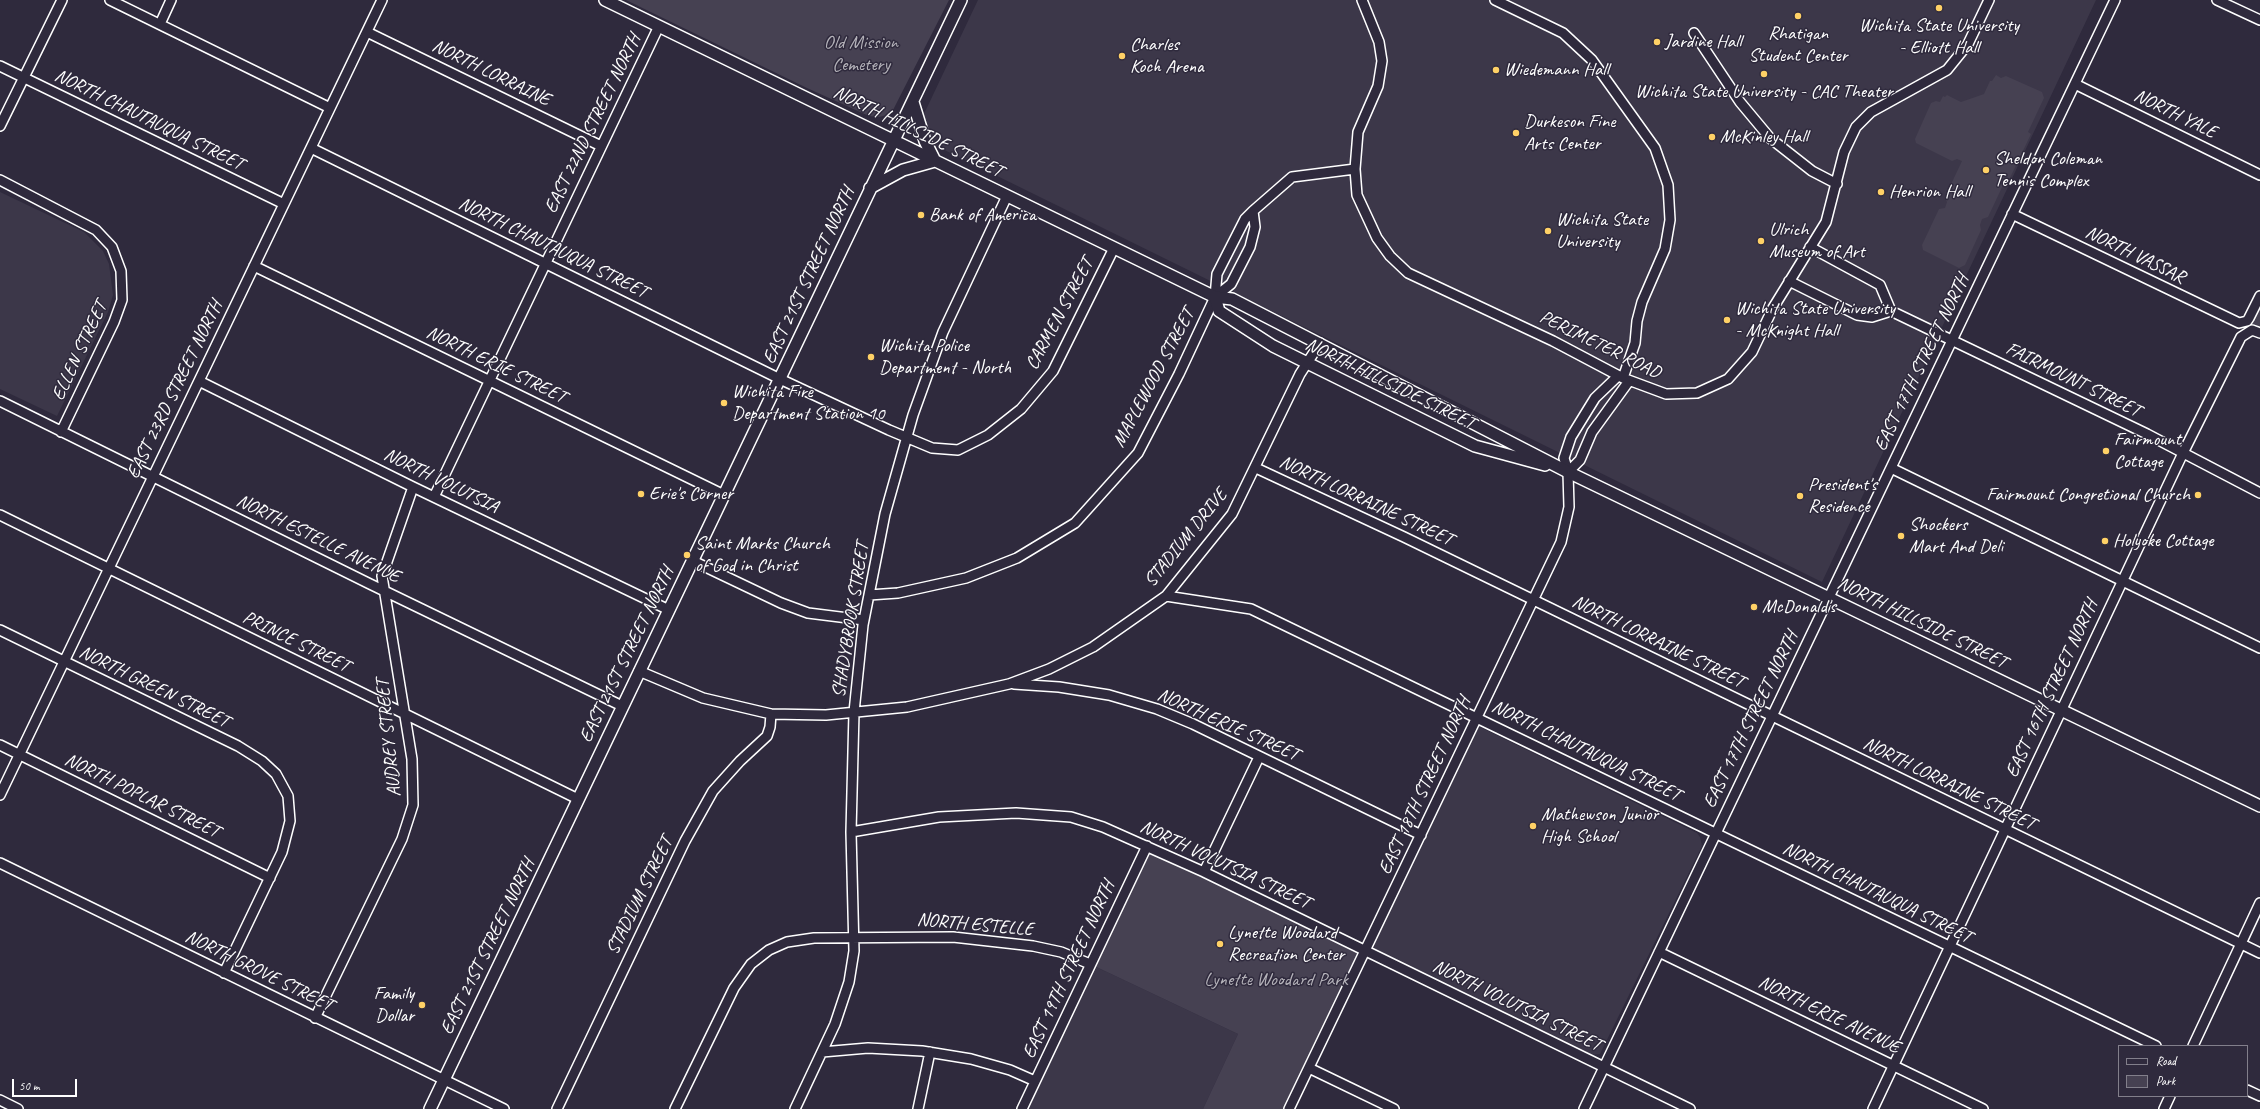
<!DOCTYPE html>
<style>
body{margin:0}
#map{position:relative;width:2260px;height:1109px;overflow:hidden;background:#2f2a3d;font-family:Caveat,sans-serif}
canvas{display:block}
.legend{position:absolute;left:2118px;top:1045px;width:130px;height:52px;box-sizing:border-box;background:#2f2a3d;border:1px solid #827f8b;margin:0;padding:5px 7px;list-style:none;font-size:12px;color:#fff}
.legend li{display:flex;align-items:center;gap:8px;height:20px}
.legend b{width:20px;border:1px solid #827f8b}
.scale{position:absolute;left:12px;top:1079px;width:65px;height:18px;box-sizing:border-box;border:2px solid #fff;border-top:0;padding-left:5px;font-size:12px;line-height:14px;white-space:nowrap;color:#fff;-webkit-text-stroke:3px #2f2a3d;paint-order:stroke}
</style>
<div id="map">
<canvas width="2260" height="1109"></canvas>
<ul class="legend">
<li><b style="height:5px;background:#2f2a3d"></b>Road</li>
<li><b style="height:11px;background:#464152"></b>Park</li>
</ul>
<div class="scale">50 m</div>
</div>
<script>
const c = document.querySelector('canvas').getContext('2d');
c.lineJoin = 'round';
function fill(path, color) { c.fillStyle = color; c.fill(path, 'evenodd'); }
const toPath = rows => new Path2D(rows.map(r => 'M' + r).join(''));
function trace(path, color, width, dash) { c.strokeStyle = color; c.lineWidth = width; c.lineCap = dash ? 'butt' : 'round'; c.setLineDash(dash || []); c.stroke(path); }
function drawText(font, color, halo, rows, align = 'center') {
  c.font = font + ' Caveat,sans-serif'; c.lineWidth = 3; c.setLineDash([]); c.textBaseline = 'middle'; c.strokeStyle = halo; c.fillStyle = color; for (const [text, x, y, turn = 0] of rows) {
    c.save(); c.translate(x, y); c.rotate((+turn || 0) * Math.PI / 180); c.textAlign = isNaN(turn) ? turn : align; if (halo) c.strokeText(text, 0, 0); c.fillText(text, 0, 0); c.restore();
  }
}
fill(toPath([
 [978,0,2096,0,1822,582,914,135],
 [0,192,84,232,103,251,109,264,113,295,108,312,57,416,0,389],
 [1480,727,1697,833,1700,837,1702,846,1600,1054,1590,1055,1374,949,1375,941,1477,729],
 [1090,964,1238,1034,1203,1109,1022,1109]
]), '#3c3749');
fill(toPath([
 [626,0,949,0,893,110,887,115,879,117,869,116,807,88],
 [1996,75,2001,78,2006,76,2042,92,2044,98,2028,132,2031,134,2009,180,2005,181,1988,217,1982,219,1980,225,1981,230,1965,265,1959,268,1923,250,1922,245,1939,209,1945,208,1947,202,1945,197,1962,161,1957,159,1952,161,1916,143,1915,139,1931,103,1936,101,1940,102,1943,96,1945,97,1947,95,1961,102,1984,94,1990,81,1992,81],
 [2260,307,2260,328,2252,324],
 [1147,846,1366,951,1290,1109,1203,1109,1238,1034,1090,964]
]), '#464152');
const minor = toPath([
 [110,0,330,108],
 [1362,0,1379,42,1382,61,1378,86,1358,132,1355,169,1357,195,1377,238,1390,256,1408,273,1553,341,1623,378,1666,394,1697,393,1728,379,1752,352,1773,308,1826,222,1844,152,1856,127,1871,112,1947,70,1968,44,1989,0],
 [1495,0,1563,33,1592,60,1655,148,1668,185,1670,220,1665,249,1642,302,1637,321,1635,343,1623,378],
 [2217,0,2260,20],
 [160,24,171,0],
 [367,32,601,146],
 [1694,33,1740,102,1770,138,1812,171,1837,184],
 [0,66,284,204],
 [2075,84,2260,175],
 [0,126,62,0],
 [311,148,780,379,889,430,932,448,958,450,988,435,1021,409,1053,371,1114,248],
 [0,180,96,230,112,247,121,271,122,300,114,322,61,432],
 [1253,211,1292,177,1355,169],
 [2012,214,2239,323,2247,321,2249,318,2260,296],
 [1810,247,1880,285,1891,311,2147,434,2260,493],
 [254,266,724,495],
 [1789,281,1857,315,1872,317,1891,311],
 [199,381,413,487,669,610],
 [0,401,370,584,622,706],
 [1256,468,1404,537,2260,953],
 [1891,468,2260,648],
 [1568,472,1580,460,1592,432,1629,381],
 [434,497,659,26],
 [0,515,578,799],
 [693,561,781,603,808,613,864,620],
 [869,595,898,593,966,578,1017,558,1075,523,1138,453,1179,374,1215,297,1217,274,1245,219,1253,211,1255,227,1250,247,1231,284,1215,297],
 [1166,596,1251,609,2156,1046],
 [0,630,238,746,262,761,276,774,288,796,290,821,282,852,224,973],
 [639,671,703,698,771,714,826,715,907,707,1009,684,1049,669,1093,647,1166,596,1232,514,1300,374,1320,343],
 [1014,684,1059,687,1109,695,1157,709,1193,724,1421,835],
 [0,745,270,878],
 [0,795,382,0],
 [851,832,939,817,1016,813,1071,817,1103,827,1204,872,1690,1109],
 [0,863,504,1109],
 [1204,872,1259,757],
 [1659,952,1983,1109],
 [315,1018,402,839,413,805,412,759,382,576,413,487],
 [2193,1046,2260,903],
 [822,1052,868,1048,922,1051,971,1059,1010,1070,1035,1081],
 [1309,1068,1394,1109],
 [2247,1090,2260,1096],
 [0,1100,18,1109],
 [557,1109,685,841,713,791,740,761,767,736,770,727,771,714],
 [675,1109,734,988,751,964,769,950,787,942,814,938,953,937,1033,946,1061,952,1090,964],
 [795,1109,835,1024,849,982,854,951,851,832,854,712,863,625,885,514,913,415,943,332,1007,196],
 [918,1109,930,1052],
 [1022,1109,1147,846],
 [1289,1109,1561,542,1569,507,1568,472,1564,458,1571,437,1595,398,1618,376],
 [1584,1109,2115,0],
 [1873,1109,2183,453,2241,337,2252,330,2260,333],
 [2164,1109,2170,1096]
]);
const major = toPath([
 [605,0,1215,297,1232,299,1568,472,2260,806],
 [870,188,903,170,935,161,925,141,913,102],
 [1215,297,1219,311,1273,346,1475,446,1545,465],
 [430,1109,961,0]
]);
trace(minor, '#fff', 12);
trace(major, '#fff', 14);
trace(minor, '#2f2a3d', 9);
trace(major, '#2f2a3d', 11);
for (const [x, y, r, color] of [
 [1939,8,4,"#ffd166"],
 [1798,16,4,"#ffd166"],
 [1657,42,4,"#ffd166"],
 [1122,56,4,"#ffd166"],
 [1496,70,4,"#ffd166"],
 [1764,74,4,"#ffd166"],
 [1516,133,4,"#ffd166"],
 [1712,137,4,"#ffd166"],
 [1986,170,4,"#ffd166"],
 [1881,192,4,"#ffd166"],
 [921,215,4,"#ffd166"],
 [1548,231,4,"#ffd166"],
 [1761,241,4,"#ffd166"],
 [1727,320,4,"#ffd166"],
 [871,357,4,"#ffd166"],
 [724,403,4,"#ffd166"],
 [2106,451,4,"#ffd166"],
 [641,494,4,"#ffd166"],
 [2198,495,4,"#ffd166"],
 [1800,496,4,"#ffd166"],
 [1901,536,4,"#ffd166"],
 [2105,541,4,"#ffd166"],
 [687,555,4,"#ffd166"],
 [1754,607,4,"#ffd166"],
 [1533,826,4,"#ffd166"],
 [1220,944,4,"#ffd166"],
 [422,1005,4,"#ffd166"]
]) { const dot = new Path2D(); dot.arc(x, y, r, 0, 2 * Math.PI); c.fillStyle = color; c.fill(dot); trace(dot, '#2f2a3d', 1.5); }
drawText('19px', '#fff', '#2f2a3d', [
 ["Wichita State University",1939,26,"center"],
 ["- Elliott Hall",1939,48,"center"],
 ["Rhatigan",1798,34,"center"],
 ["Student Center",1798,56,"center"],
 ["Jardine Hall",1665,42],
 ["Charles",1130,45],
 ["Koch Arena",1130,67],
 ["Wiedemann Hall",1504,70],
 ["Wichita State University - CAC Theater",1764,92,"center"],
 ["Durkeson Fine",1524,122],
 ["Arts Center",1524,144],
 ["McKinley Hall",1720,137],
 ["Sheldon Coleman",1994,159],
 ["Tennis Complex",1994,181],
 ["Henrion Hall",1889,192],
 ["Bank of America",929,215],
 ["Wichita State",1556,220],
 ["University",1556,242],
 ["Ulrich",1769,230],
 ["Museum of Art",1769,252],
 ["Wichita State University",1735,309],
 ["- McKnight Hall",1735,331],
 ["Wichita Police",879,346],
 ["Department - North",879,368],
 ["Wichita Fire",732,392],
 ["Department Station 10",732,414],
 ["Fairmount",2114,440],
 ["Cottage",2114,462],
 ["President's",1808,485],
 ["Residence",1808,507],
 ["Erie's Corner",649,494],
 ["Fairmount Congretional Church",2190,495,"right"],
 ["Shockers",1909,525],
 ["Mart And Deli",1909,547],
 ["Holyoke Cottage",2113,541],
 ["Saint Marks Church",695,544],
 ["of God in Christ",695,566],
 ["McDonald's",1762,607],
 ["Mathewson Junior",1541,815],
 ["High School",1541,837],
 ["Lynette Woodard",1228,933],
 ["Recreation Center",1228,955],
 ["Family",414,994,"right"],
 ["Dollar",414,1016,"right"]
], 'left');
drawText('19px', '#b5b3ba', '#2f2a3d', [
 ["Old Mission",861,43],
 ["Cemetery",861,65],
 ["Lynette Woodard Park",1276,980]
]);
drawText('19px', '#fff', '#2f2a3d', [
 ["NORTH LORRAINE",491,73,26],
 ["NORTH YALE",2175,114,26],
 ["NORTH CHAUTAUQUA STREET",149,120,26],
 ["EAST 22ND STREET NORTH",593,124,-64],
 ["NORTH HILLSIDE STREET",918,132,26],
 ["NORTH CHAUTAUQUA STREET",553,248,26],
 ["NORTH VASSAR",2135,255,26],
 ["EAST 21ST STREET NORTH",809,276,-65],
 ["CARMEN STREET",1060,314,-62],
 ["PERIMETER ROAD",1600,345,26],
 ["ELLEN STREET",80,351,-65],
 ["EAST 17TH STREET NORTH",1922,363,-64],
 ["NORTH ERIE STREET",496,365,26],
 ["MAPLEWOOD STREET",1154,378,-62],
 ["FAIRMOUNT STREET",2073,380,26],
 ["NORTH HILLSIDE STREET",1390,384,26],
 ["EAST 23RD STREET NORTH",175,390,-64],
 ["NORTH VOLUTSIA",441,481,26],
 ["NORTH LORRAINE STREET",1366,501,25],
 ["STADIUM DRIVE",1186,538,-51],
 ["NORTH ESTELLE AVENUE",318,539,26],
 ["SHADYBROOK STREET",851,620,-81],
 ["NORTH HILLSIDE STREET",1922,623,26],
 ["PRINCE STREET",296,642,26],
 ["NORTH LORRAINE STREET",1658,642,26],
 ["EAST 21ST STREET NORTH",627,655,-64],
 ["NORTH GREEN STREET",154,687,26],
 ["EAST 16TH STREET NORTH",2052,689,-65],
 ["EAST 17TH STREET NORTH",1751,720,-64],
 ["NORTH ERIE STREET",1228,725,24],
 ["AUDREY STREET",389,738,-96],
 ["NORTH CHAUTAUQUA STREET",1586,751,26],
 ["NORTH LORRAINE STREET",1949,784,26],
 ["EAST 18TH STREET NORTH",1425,786,-65],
 ["NORTH POPLAR STREET",142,796,26],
 ["NORTH VOLUTSIA STREET",1225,865,25],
 ["NORTH CHAUTAUQUA STREET",1877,893,26],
 ["STADIUM STREET",640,896,-64],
 ["NORTH ESTELLE",975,925,5],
 ["EAST 21ST STREET NORTH",488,947,-64],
 ["EAST 19TH STREET NORTH",1069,970,-65],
 ["NORTH GROVE STREET",259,971,26],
 ["NORTH VOLUTSIA STREET",1517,1006,26],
 ["NORTH ERIE AVENUE",1829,1015,26]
]);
</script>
